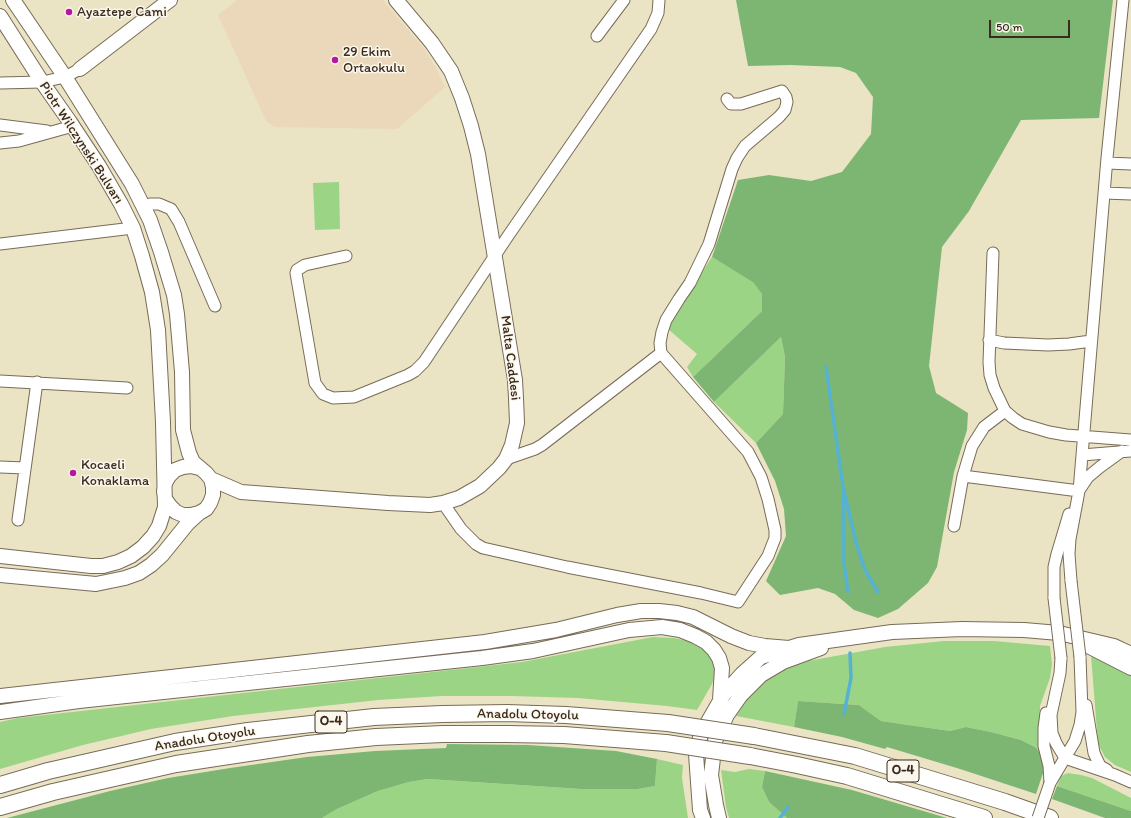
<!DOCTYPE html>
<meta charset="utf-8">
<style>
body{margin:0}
#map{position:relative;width:1131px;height:818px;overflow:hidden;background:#eae4c4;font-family:Itim,sans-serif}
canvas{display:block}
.scale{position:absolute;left:989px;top:20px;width:81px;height:18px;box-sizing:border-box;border:2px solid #3b2a1e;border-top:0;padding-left:5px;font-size:12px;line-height:14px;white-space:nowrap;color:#3b2a1e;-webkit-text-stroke:3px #fbf7ec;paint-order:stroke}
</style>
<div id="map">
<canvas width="1131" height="818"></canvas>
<div class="scale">50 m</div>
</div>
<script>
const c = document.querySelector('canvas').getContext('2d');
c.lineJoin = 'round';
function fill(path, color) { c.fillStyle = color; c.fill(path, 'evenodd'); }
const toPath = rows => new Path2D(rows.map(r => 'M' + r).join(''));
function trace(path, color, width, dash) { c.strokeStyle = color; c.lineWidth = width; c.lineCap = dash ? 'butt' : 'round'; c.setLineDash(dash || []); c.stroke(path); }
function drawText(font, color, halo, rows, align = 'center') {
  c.font = font + ' Itim,sans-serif'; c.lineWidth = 3; c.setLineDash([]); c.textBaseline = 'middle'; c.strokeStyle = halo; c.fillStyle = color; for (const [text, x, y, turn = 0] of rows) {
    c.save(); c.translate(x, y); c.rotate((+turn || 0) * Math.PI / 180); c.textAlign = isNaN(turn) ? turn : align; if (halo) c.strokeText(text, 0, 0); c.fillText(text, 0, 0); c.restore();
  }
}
fill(toPath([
 [237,0,383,0,426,51,436,68,445,87,397,129,275,127,266,121,218,15]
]), '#ebd8ba');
fill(toPath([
 [339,182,340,229,315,230,313,183],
 [712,257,753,281,762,294,762,311,693,377,687,367,697,354,668,329,668,324],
 [781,337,785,357,783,414,756,443,714,402],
 [653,637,674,638,693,642,705,648,711,654,716,672,712,684,697,710,667,706,578,698,511,696,442,696,378,700,233,716,151,729,83,745,0,769,0,722,18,718,522,662],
 [944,641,994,641,1050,646,1052,664,1050,678,1040,706,1040,752,1035,747,1021,740,991,732,966,727,950,731,881,721,859,705,798,701,794,727,736,716,745,702,762,683,797,663,885,647],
 [1091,655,1115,666,1131,676,1131,772,1115,765,1105,757,1098,744],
 [657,759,683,765,682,778,688,818,322,818,337,809,378,791,409,782,428,779,581,789,638,789,655,786],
 [749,769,765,771,762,787,769,802,787,818,729,818,726,807,721,770,735,772],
 [1068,773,1081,775,1092,778,1131,798,1131,811,1057,786,1061,776]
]), '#9cd486');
fill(toPath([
 [736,0,1113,0,1099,118,1021,120,969,211,942,247,929,366,936,393,968,413,967,430,954,472,937,567,928,583,898,609,878,618,854,610,835,594,818,588,780,595,766,581,786,536,784,509,775,481,756,443,783,414,785,357,781,337,714,402,693,377,762,311,762,294,753,282,712,257,738,180,769,175,811,181,842,172,871,134,873,97,856,73,840,67,790,65,748,66],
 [798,701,859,705,881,721,950,731,966,727,991,732,1021,740,1035,747,1040,752,1044,770,1036,794,960,769,887,747,885,749,842,737,794,727],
 [447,744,528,745,616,751,657,759,655,786,638,789,581,789,428,779,409,782,378,791,337,809,322,818,7,818,110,791,168,778,230,768,307,757,375,751,446,748],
 [765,771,852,790,947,818,787,818,769,802,762,787],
 [1057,786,1131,811,1131,818,1105,818,1052,799]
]), '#7db673');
trace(toPath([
 [826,367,843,487,857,546,865,570,878,592],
 [843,494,844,564,848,591],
 [844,714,851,678,850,653],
 [780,818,788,807]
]), '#55b2d3', 3.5);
const minor = toPath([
 [597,36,624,0],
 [0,83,42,82,65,77,80,69],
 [0,125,47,131],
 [0,143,19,141,73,126],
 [1107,163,1131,164],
 [1104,193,1131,194],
 [144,206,150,204,159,204,171,209,179,222,215,306],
 [0,244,133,228],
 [993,253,989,362,990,375,994,388,1005,411,1013,418,1022,424,1049,432,1066,435,1131,440],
 [346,256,305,265,297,270,296,273,315,383,323,394,333,398,354,397,408,375,415,371,424,362,508,236,651,29,658,13,659,0],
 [989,340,1004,343,1048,345,1069,344,1091,341],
 [0,381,127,388],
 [1082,455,1131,451],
 [506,459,535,449,542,445,661,353],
 [0,467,25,468],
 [963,476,1079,491],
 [1080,489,1088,477,1100,467,1122,451],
 [443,503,461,529,476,544,483,548,567,567,701,593,738,602,768,556,775,538,775,530,768,499,761,477,748,452,661,353,660,343,662,332,666,320,679,299,690,283,709,244,732,169,737,158,745,146,779,117,785,110,787,102,786,97,782,91,741,104,731,104,727,99],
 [18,520,37,382],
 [954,526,963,476,972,446,984,427,1005,411],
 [1071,581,1069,554,1070,539,1079,491,1107,158,1123,0],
 [1054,598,1054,567,1057,554,1069,514],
 [1061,658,1060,673,1051,715,1052,733,1056,743,1065,758,1115,775,1131,782],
 [1086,705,1094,753,1100,766,1107,770],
 [1046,713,1044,728,1044,746,1049,766,1050,783],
 [1050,783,1075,741,1080,725,1082,712,1080,657]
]);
const major = toPath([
 [13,0,65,77,132,184,150,220,161,252,174,295,177,314,182,372,183,430,189,453,193,462,206,473,211,479,213,487,213,495,210,503,206,509,199,513,191,515,183,515,176,512,170,506,165,499,164,491,165,483,169,476,175,470,183,467,191,466,199,468],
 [0,16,42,82,70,122,99,166,121,204,133,228,142,256,152,292,158,330,163,422,165,507,159,526,153,536,143,547,131,556,118,562,103,566,91,566,0,556],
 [80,69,170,0],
 [211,479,241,492,388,503,430,505,443,503,459,498,480,486,499,468,506,459,512,445,517,423,516,398,515,380,478,154,471,126,462,98,451,71,432,43,396,0],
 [0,575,96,584,125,578,139,573,151,565,162,555,188,523,199,513],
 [1088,646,1131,668],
 [0,696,485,642,556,630,617,615,641,611,659,611,677,613,693,617,731,636,749,643,765,646,789,648],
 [0,712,79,701,482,658,533,651,629,630,662,627,680,630,695,636,706,642,714,650,719,658,722,668,720,700],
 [703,818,700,810,696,754,701,734,724,694,742,674,761,657,799,645,892,632,962,629,1024,630,1059,633,1114,646,1131,654],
 [719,818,716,805,711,775,715,741,727,715,741,695,761,675,783,662,821,648]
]);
const highway = toPath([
 [754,736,855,756,1005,802,1050,818],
 [750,756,797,765,847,776,984,818],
 [0,785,48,771,175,742,248,731,374,717,442,714,507,713,566,715,668,723],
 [0,807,53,792,176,764,308,744,376,737,443,734,507,734,564,735,666,743]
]);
trace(minor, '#786b58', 13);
trace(major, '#786b58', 16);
trace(highway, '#786b58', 18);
trace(minor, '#fff', 11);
trace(major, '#fff', 14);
trace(highway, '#fff', 16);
const minorBridge = toPath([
 [1071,581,1080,657],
 [1054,598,1061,658],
 [1038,818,1050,783]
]);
const highwayBridge = toPath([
 [668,723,754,736],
 [666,743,750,756]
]);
trace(minorBridge, '#786b58', 13, []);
trace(highwayBridge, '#786b58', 18, []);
trace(minorBridge, '#fff', 11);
trace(highwayBridge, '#fff', 16);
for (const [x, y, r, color] of [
 [69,12,4,"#b5179e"],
 [335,60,4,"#b5179e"],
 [73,473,4,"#b5179e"]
]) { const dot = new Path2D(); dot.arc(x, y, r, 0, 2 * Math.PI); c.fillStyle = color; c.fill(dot); trace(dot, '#fbf7ec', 1.5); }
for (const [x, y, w] of [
 [331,722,32],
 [903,771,32]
]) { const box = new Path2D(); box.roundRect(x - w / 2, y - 11, w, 22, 3); c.fillStyle = '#fbf7ec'; c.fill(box); trace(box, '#3b2a1e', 1); }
drawText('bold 13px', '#3b2a1e', null, [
 ["O-4",331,722],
 ["O-4",903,771]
]);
drawText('14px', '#3b2a1e', '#fbf7ec', [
 ["Ayaztepe Cami",77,12],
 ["29 Ekim",343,52],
 ["Ortaokulu",343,68],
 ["Kocaeli",81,465],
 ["Konaklama",81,481]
], 'left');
drawText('14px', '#3b2a1e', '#fbf7ec', [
 ["Piotr Wilczynski Bulvarı",81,143,57],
 ["Malta Caddesi",510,358,83],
 ["Anadolu Otoyolu",528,715,1],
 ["Anadolu Otoyolu",205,739,-9]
]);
</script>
